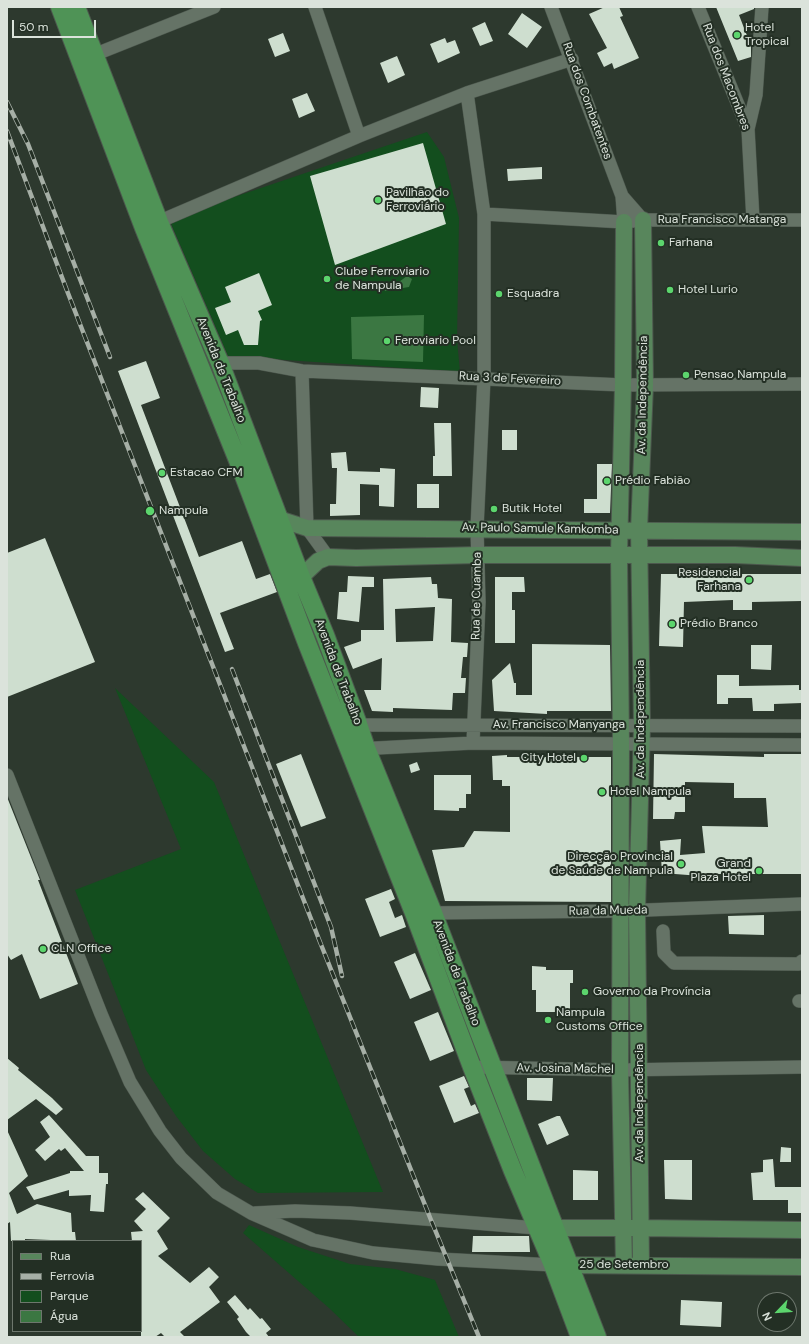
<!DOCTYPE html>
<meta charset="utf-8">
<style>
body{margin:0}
#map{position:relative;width:809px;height:1344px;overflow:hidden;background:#2d392e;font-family:"DM Sans",sans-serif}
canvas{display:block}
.frame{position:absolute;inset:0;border:8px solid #dbe3db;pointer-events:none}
.legend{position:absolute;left:12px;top:1240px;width:130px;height:92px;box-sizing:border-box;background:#232f24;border:1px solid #6d776d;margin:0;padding:5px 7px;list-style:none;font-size:12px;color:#dbe3db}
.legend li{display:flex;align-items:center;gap:8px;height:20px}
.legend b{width:20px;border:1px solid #6d776d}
.north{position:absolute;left:757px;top:1292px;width:40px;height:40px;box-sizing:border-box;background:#232f24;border:1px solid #6d776d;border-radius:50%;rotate:245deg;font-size:11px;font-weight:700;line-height:16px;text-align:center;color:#dbe3db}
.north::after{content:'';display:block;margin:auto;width:14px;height:18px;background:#5cd56d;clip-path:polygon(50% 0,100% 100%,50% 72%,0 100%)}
.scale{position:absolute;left:12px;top:20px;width:84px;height:18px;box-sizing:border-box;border:2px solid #dbe3db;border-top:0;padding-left:5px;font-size:12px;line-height:14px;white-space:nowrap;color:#dbe3db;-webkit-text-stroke:3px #232f24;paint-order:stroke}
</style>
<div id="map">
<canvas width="809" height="1344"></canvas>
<div class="frame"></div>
<ul class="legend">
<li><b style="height:5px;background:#58865c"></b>Rua</li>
<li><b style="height:5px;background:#a6afa6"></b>Ferrovia</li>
<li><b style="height:11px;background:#134e1e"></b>Parque</li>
<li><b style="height:11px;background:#3b7742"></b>Água</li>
</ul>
<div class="north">N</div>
<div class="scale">50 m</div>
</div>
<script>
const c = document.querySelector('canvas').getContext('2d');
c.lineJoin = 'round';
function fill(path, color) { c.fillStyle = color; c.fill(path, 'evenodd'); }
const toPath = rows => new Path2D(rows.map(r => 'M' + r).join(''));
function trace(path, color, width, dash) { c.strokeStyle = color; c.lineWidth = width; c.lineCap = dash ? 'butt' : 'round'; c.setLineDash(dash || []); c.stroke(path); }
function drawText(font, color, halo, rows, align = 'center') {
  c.font = font + ' "DM Sans",sans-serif'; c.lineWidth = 4; c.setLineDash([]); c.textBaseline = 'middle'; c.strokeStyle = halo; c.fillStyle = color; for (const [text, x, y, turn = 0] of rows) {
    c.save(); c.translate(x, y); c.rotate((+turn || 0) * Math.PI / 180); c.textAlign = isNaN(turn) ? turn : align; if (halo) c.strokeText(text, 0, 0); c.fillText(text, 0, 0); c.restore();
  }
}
fill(toPath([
 [427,132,444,157,459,218,457,340,460,372,228,356,169,219],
 [115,688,214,782,383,1192,258,1193,235,1179,203,1151,176,1116,146,1070,75,890,181,849],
 [249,1225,298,1247,350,1264,395,1269,435,1280,459,1337,359,1337,329,1308,243,1233]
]), '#134e1e');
fill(toPath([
 [407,276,412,279,409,287,385,291,382,283,399,282],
 [424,315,423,362,352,359,351,317]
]), '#3b7742');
fill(toPath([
 [605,7,619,7,623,16,620,17,639,58,614,69,612,63,604,67,597,53,607,48,589,14],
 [716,7,754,7,754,9,739,15,751,46,751,57,738,61],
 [522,13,542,27,527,48,508,34],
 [485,22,493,41,480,46,472,28],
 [283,33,290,51,275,57,268,39],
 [445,38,447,43,455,40,460,53,438,63,430,44],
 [397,56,405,75,388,83,380,63],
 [307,93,315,111,299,118,292,99],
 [423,143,446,224,335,265,310,176],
 [542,167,542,179,508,181,507,169],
 [259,273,272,305,258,311,262,320,260,321,258,345,244,345,238,330,226,335,215,308,231,302,225,287],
 [146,361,160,398,141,405,199,557,242,541,256,579,270,574,277,592,220,613,234,649,225,652,118,371],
 [421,387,439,388,438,408,420,407],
 [434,423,451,423,452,476,433,476,433,456,435,456],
 [502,430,517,430,517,450,502,450],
 [346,452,348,471,380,472,380,468,395,469,394,507,379,506,379,485,360,484,360,515,330,516,330,504,336,504,337,468,332,468,331,453],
 [597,464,612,464,610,513,584,513,584,499,597,499],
 [417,484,439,484,439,508,417,508],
 [45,538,95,662,7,697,7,553],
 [661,574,802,574,802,601,752,602,752,610,733,610,733,600,684,602,683,647,659,646],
 [348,576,374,577,374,587,362,587,359,622,337,619,339,592,347,592],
 [431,577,432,584,437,584,438,598,452,599,451,642,468,643,467,657,463,657,461,678,466,678,465,693,453,693,452,710,393,708,393,712,372,711,364,690,381,690,382,658,353,669,344,647,361,641,361,630,384,630,383,579],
 [435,607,433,641,396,642,395,609],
 [495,577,524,577,525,592,512,592,512,610,515,610,515,643,495,643],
 [532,644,610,645,611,711,547,711,547,714,494,711,492,680,510,663,514,683,516,683,516,695,532,695],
 [751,645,772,645,771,670,751,669],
 [717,675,739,675,739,686,799,685,799,690,802,690,802,703,774,704,774,711,753,711,752,698,728,698,728,704,717,704],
 [301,754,326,818,301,827,276,764],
 [654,754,764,757,764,754,802,754,802,874,700,874,701,876,662,873,660,841,681,839,680,855,705,853,702,826,768,827,766,798,734,798,734,783,685,782,685,812,675,812,674,819,653,819],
 [507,755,507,757,611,757,611,902,445,901,432,850,464,847,474,831,510,832,510,786,502,786,502,780,493,780,492,756],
 [417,762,420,770,411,773,409,765],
 [434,775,471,775,471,794,466,794,466,808,459,808,459,811,434,810],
 [7,797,40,880,38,880,78,984,40,999,22,954,11,960,7,954],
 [391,889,395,899,389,902,395,918,402,915,406,927,380,937,365,899],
 [764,915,764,935,729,934,728,916],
 [415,953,431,990,410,999,394,962],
 [532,966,546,967,546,970,573,970,573,983,570,983,570,1012,536,1012,536,990,532,990],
 [438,1012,454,1051,430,1061,414,1022],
 [7,1058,19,1068,18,1070,52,1098,63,1109,56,1115,36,1099,7,1120],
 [464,1076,469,1087,464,1089,471,1106,475,1104,479,1113,454,1123,439,1086],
 [527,1078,553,1078,552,1101,527,1100],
 [49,1115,86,1156,99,1156,99,1173,108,1173,108,1184,106,1184,104,1212,90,1211,91,1195,69,1196,69,1190,34,1200,26,1187,70,1173,70,1171,84,1171,65,1148,61,1151,59,1149,45,1161,35,1150,50,1137,40,1122],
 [557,1116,560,1116,569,1135,547,1145,538,1124],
 [7,1130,28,1176,9,1193,17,1214,37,1204,71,1213,72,1232,75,1232,76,1241,25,1239,25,1240,11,1241,10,1222,7,1224],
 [781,1147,791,1148,791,1162,780,1162],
 [773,1159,775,1187,802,1187,802,1213,788,1213,788,1200,753,1200,751,1173,763,1172,763,1160],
 [664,1160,692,1160,692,1200,665,1199],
 [573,1170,598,1171,598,1200,573,1200],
 [143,1192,170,1218,157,1231,168,1249,158,1256,190,1283,209,1267,219,1277,209,1287,220,1302,180,1332,185,1337,165,1337,161,1333,155,1337,141,1337,141,1241,132,1241,131,1232,143,1231,134,1221,146,1209,135,1199],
 [473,1236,529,1236,530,1252,472,1252],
 [235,1295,248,1310,250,1308,260,1319,262,1318,271,1329,266,1333,269,1337,251,1337,246,1332,237,1319,239,1317,227,1302],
 [681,1300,722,1302,721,1327,680,1325]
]), '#cedecf');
const minor = toPath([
 [315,7,359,136],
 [551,7,622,196,624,222],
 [698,7,748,129,753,220],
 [86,58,214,7],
 [467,93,484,214,484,378,477,528,479,602,473,743],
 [748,129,756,95,762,7],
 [622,196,643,220],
 [484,214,624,222,643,220,802,220],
 [151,225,359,136,467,93,572,59],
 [220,363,259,363,302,371,623,385,802,384],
 [302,371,307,528,328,557],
 [351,725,802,726],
 [358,749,473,743,802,745],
 [7,775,101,1014,130,1082,160,1131,181,1158,217,1193,251,1213,313,1240,373,1253,438,1259,553,1265],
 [426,913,621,911,802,904],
 [663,931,664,953,674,963,799,964,802,961],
 [799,1001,802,1001],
 [472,1067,620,1070,802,1067],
 [255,1213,295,1211,350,1213,537,1228]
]);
const major = toPath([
 [279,519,307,528,802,532],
 [301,577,318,561,328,557,356,558,478,555,735,555,802,558],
 [544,1228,640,1228,802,1230],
 [558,1265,802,1267],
 [624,1265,620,1070,621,743,619,555,623,385,624,222],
 [641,1265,637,910,642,726,639,530,645,385,643,220]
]);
const highway = toPath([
 [60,7,144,228,241,468,307,643,414,913,472,1067,513,1171,553,1265,580,1337],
 [76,7,159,222,220,363,301,577,325,635,358,724,366,748,433,913,597,1337]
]);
trace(minor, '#4c574d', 14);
trace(major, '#4c574d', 18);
trace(highway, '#4c574d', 20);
trace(minor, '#657366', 13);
trace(major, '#58865c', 16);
trace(highway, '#4f9356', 18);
const rail = toPath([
 [7,102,28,144,110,357],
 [7,131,66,288,320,942,431,1220,479,1337],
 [232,669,331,927,342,976]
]);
trace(rail, '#a6afa6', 4.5);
trace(rail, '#232f24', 3, [9]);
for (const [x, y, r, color] of [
 [737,35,4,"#5cd56d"],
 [378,200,4,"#5cd56d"],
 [661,243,4,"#5cd56d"],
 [327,279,4,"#5cd56d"],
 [670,290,4,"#5cd56d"],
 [499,294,4,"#5cd56d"],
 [387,341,4,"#5cd56d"],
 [686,375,4,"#5cd56d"],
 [162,473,4,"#5cd56d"],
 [607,481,4,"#5cd56d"],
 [494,509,4,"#5cd56d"],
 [150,511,5,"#5cd56d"],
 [749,580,4,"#5cd56d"],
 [672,624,4,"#5cd56d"],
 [584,758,4,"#5cd56d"],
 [602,792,4,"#5cd56d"],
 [681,864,4,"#5cd56d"],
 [759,871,4,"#5cd56d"],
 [43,949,4,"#5cd56d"],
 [585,992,4,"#5cd56d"],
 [548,1020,4,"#5cd56d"]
]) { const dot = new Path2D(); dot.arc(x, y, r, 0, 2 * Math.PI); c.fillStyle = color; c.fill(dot); trace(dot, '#232f24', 1.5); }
drawText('12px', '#dbe3db', '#232f24', [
 ["Hotel",745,28],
 ["Tropical",745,42],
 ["Pavilhão do",386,193],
 ["Ferroviário",386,207],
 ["Farhana",669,243],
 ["Clube Ferroviario",335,272],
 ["de Nampula",335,286],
 ["Hotel Lurio",678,290],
 ["Esquadra",507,294],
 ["Feroviario Pool",395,341],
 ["Pensao Nampula",694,375],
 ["Estacao CFM",170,473],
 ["Prédio Fabião",615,481],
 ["Butik Hotel",502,509],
 ["Nampula",159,511],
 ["Residencial",741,573,"right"],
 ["Farhana",741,587,"right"],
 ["Prédio Branco",680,624],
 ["City Hotel",576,758,"right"],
 ["Hotel Nampula",610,792],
 ["Direcção Provincial",673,857,"right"],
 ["de Saúde de Nampula",673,871,"right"],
 ["Grand",751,864,"right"],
 ["Plaza Hotel",751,878,"right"],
 ["CLN Office",51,949],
 ["Governo da Província",593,992],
 ["Nampula",556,1013],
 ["Customs Office",556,1027]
], 'left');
drawText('12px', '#dbe3db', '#232f24', [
 ["Rua dos Macombres",726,77,69],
 ["Rua dos Combatentes",587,101,70],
 ["Rua Francisco Matanga",722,220],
 ["Avenida de Trabalho",221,370,68],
 ["Rua 3 de Fevereiro",510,379,3],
 ["Av. da Independência",643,395,-89],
 ["Av. Paulo Samule Kamkomba",540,529,1],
 ["Rua de Cuamba",477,596,-89],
 ["Avenida de Trabalho",338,672,69],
 ["Av. da Independência",641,719,-90],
 ["Av. Francisco Manyanga",559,725],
 ["Rua da Mueda",608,911,-1],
 ["Avenida de Trabalho",456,973,69],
 ["Av. Josina Machel",565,1069,1],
 ["Av. da Independência",640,1103,-90],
 ["25 de Setembro",624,1265]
]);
</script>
